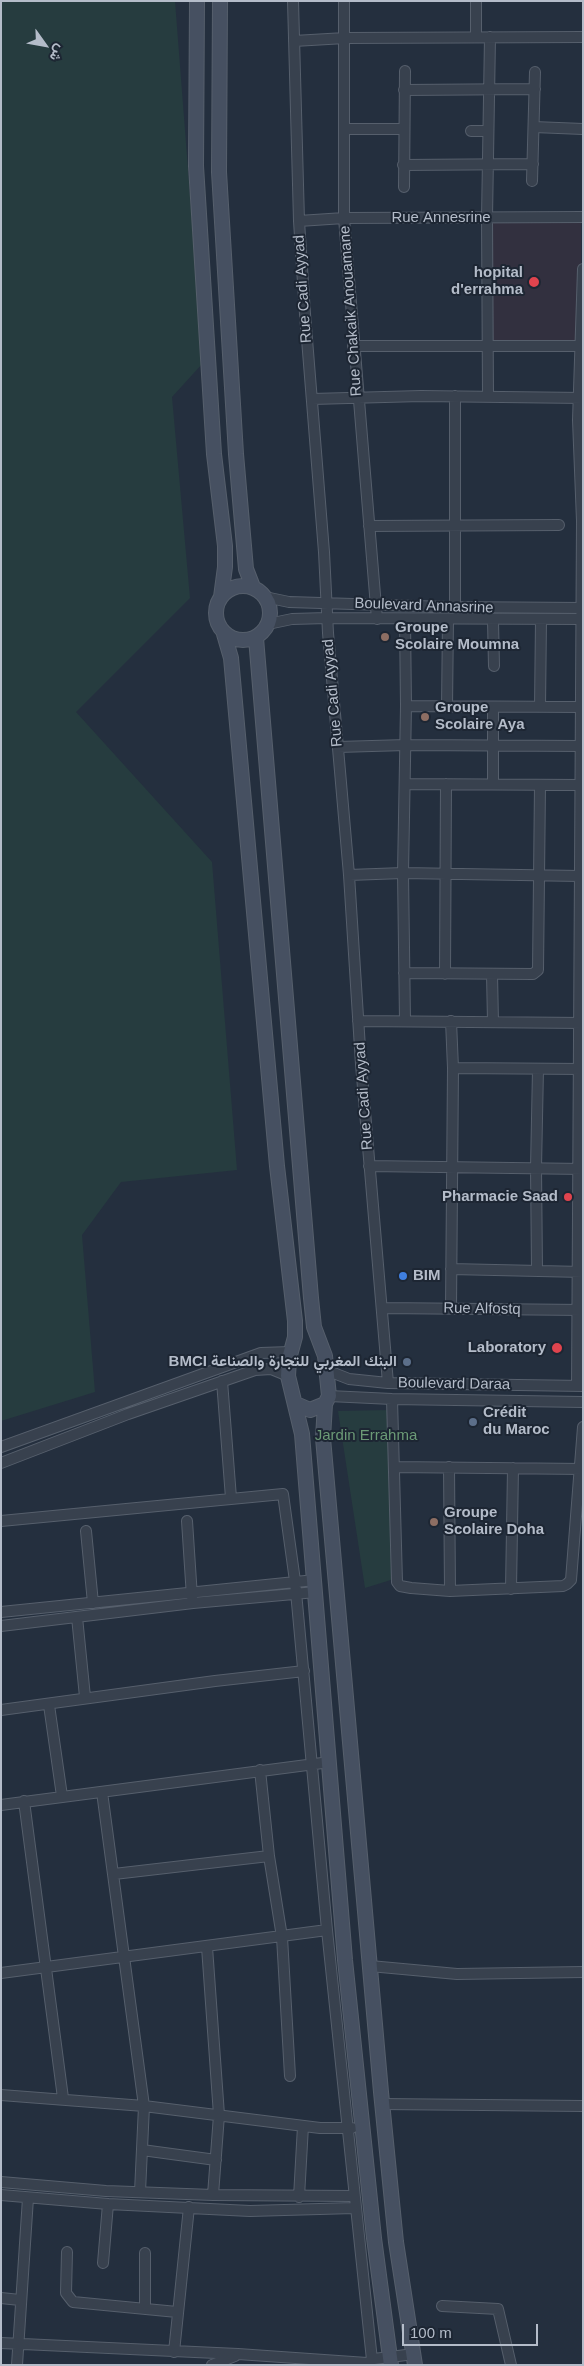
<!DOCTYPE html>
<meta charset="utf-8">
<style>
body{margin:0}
#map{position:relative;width:584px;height:2366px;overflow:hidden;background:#242f3e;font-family:Helvetica,Vazirmatn,sans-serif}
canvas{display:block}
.frame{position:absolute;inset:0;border:2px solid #b4bcc9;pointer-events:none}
.north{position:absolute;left:20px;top:20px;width:50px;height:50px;-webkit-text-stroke:4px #1d2633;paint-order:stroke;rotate:122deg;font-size:14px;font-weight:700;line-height:20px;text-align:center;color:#b4bcc9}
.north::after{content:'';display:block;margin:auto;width:18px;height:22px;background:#b4bcc9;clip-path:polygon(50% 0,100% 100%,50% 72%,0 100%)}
.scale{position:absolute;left:402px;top:2324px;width:136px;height:22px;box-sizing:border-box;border:2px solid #b4bcc9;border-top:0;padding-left:6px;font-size:15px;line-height:18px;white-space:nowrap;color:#b4bcc9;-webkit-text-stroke:4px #1d2633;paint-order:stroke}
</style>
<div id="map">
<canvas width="584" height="2366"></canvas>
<div class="frame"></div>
<div class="north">ش</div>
<div class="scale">100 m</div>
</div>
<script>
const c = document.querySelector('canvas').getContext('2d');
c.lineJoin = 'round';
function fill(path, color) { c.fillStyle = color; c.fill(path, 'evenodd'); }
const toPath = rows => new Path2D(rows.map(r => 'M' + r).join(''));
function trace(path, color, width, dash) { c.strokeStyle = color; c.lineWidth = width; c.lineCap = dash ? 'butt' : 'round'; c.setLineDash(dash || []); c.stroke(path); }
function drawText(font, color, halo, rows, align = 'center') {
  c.font = font + ' Helvetica,Vazirmatn,sans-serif'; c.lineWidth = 4; c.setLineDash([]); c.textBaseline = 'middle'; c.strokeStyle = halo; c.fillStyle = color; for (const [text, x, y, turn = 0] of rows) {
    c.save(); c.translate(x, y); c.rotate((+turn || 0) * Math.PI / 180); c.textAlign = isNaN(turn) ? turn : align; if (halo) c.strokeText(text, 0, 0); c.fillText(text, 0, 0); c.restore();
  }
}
fill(toPath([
 [487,219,581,219,581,344,487,345]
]), '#32303f');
fill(toPath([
 [1,1,175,1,203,363,172,397,190,598,76,712,212,862,237,1170,121,1182,82,1235,95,1392,1,1421],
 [391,1410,394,1579,365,1588,338,1411]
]), '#263c3f');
const minor = toPath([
 [293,1,299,221,305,314,324,552,328,633,349,875,361,1064,388,1383],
 [344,1,344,218,377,619],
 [476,37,476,1],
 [294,41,345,38,583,37],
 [404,90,535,89],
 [534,127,583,129],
 [344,129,403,129],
 [471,131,488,131],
 [403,165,533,164],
 [532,181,535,72],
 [404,187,405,71],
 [299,221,344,218,583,217],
 [353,346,583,346],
 [455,396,455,607],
 [488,396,487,218,490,37],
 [312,399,421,396,583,398],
 [369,526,559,525],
 [265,597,289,602,448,607,583,608],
 [493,621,494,666],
 [268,624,292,619,327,618,583,619],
 [406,706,580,707],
 [447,707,448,620],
 [540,707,541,620],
 [493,708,493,784],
 [338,747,406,745,580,746],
 [405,784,580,785],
 [349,875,403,873,579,876],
 [404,973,533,974,538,970,540,785],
 [445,974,446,784],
 [492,974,493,1022],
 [358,1021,583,1023],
 [405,1021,403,873,406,706,405,620],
 [453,1068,583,1069],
 [369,1166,583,1169],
 [451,1269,583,1272],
 [537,1270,536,1168,538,1069],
 [382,1308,583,1310],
 [451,1308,453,1068,451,1021],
 [326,1370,349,1379,388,1383,583,1386],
 [222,1381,231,1498],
 [577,1386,582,521,578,420,583,269],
 [329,1396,392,1399,583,1402],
 [392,1399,397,1582,400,1586,411,1588,450,1591,563,1586,567,1584,571,1580,583,1427],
 [1,1447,261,1353,290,1352],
 [1,1463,128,1414,255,1370,271,1369,288,1376],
 [394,1467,583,1469],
 [449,1467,450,1591],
 [1,1521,283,1494,295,1581,327,1930,372,2360],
 [187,1521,192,1597],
 [86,1531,93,1603],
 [511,1589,513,1468],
 [1,1612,315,1580],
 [77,1617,85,1697],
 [1,1626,193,1603,316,1592],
 [49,1705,62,1796],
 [1,1710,215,1681,304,1671],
 [260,1770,269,1856,282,1937,290,2076],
 [102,1792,144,2106,140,2192],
 [24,1801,63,2098],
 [1,1805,330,1762],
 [114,1874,269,1856],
 [207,1947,219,2115,213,2195],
 [370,1966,457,1974,583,1972],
 [1,1973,327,1930],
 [1,2095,144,2106,320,2128,352,2128],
 [382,2104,583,2106],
 [142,2150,216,2160],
 [1,2182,106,2191,213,2195,353,2196],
 [1,2195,108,2204,250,2211,354,2208],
 [299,2197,303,2126],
 [67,2252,66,2293,73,2302,177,2312],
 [103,2263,108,2204],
 [1,2298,20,2300],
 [442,2306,498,2309,511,2365],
 [145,2309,145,2253],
 [1,2343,238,2354,367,2363,374,2359,414,2354],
 [174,2352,189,2207],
 [17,2365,28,2198],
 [212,2365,235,2356]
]);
const secondary = toPath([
 [197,1,196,166,214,454,225,546,225,567,221,597],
 [220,1,219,172,236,454,246,569,253,587],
 '216 613a27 27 0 1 1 54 0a27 27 0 1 1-54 0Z',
 [224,634,231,658,277,1166,295,1321,295,1337,289,1359,288,1376,302,1434,345,1960,374,2238,391,2365],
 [256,638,311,1298,314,1327,325,1356,329,1396,325,1404,323,1438,381,2092,396,2242,415,2365],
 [296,1404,310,1410,325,1404]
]);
trace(minor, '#565f6c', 12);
trace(secondary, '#565f6c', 16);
trace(minor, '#38414e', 10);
trace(secondary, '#465061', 14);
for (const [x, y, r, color] of [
 [534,282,6,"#e0444e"],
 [385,637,5,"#8d6e63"],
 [425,717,5,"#8d6e63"],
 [568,1197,5,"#e0444e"],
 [403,1276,5,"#3f7fe0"],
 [557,1348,6,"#e0444e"],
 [407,1362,5,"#5c6f8a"],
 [473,1422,5,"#5c6f8a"],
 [434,1522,5,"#8d6e63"]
]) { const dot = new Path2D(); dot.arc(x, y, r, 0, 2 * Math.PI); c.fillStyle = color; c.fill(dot); trace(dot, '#1d2633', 2); }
drawText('15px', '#b4bcc9', '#1d2633', [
 ["Rue Annesrine",441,218],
 ["Rue Cadi Ayyad",303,289,-94],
 ["Rue Chakaik Anouamane",351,311,-94],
 ["Boulevard Annasrine",424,606,2],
 ["Rue Cadi Ayyad",333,693,-95],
 ["Rue Cadi Ayyad",364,1096,-94],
 ["Rue Alfostq",482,1309,1],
 ["Boulevard Daraa",454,1384,1]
]);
drawText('bold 15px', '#b4bcc9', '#1d2633', [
 ["hopital",523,273,"right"],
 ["d'errahma",523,290,"right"],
 ["Groupe",395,628],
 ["Scolaire Moumna",395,645],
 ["Groupe",435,708],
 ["Scolaire Aya",435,725],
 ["Pharmacie Saad",558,1197,"right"],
 ["BIM",413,1276],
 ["Laboratory",546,1348,"right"],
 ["BMCI البنك المغربي للتجارة والصناعة",397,1362,"right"],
 ["Crédit",483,1413],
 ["du Maroc",483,1430],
 ["Groupe",444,1513],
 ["Scolaire Doha",444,1530]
], 'left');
drawText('15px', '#6b9a76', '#1d2633', [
 ["Jardin Errahma",366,1436]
]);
</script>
